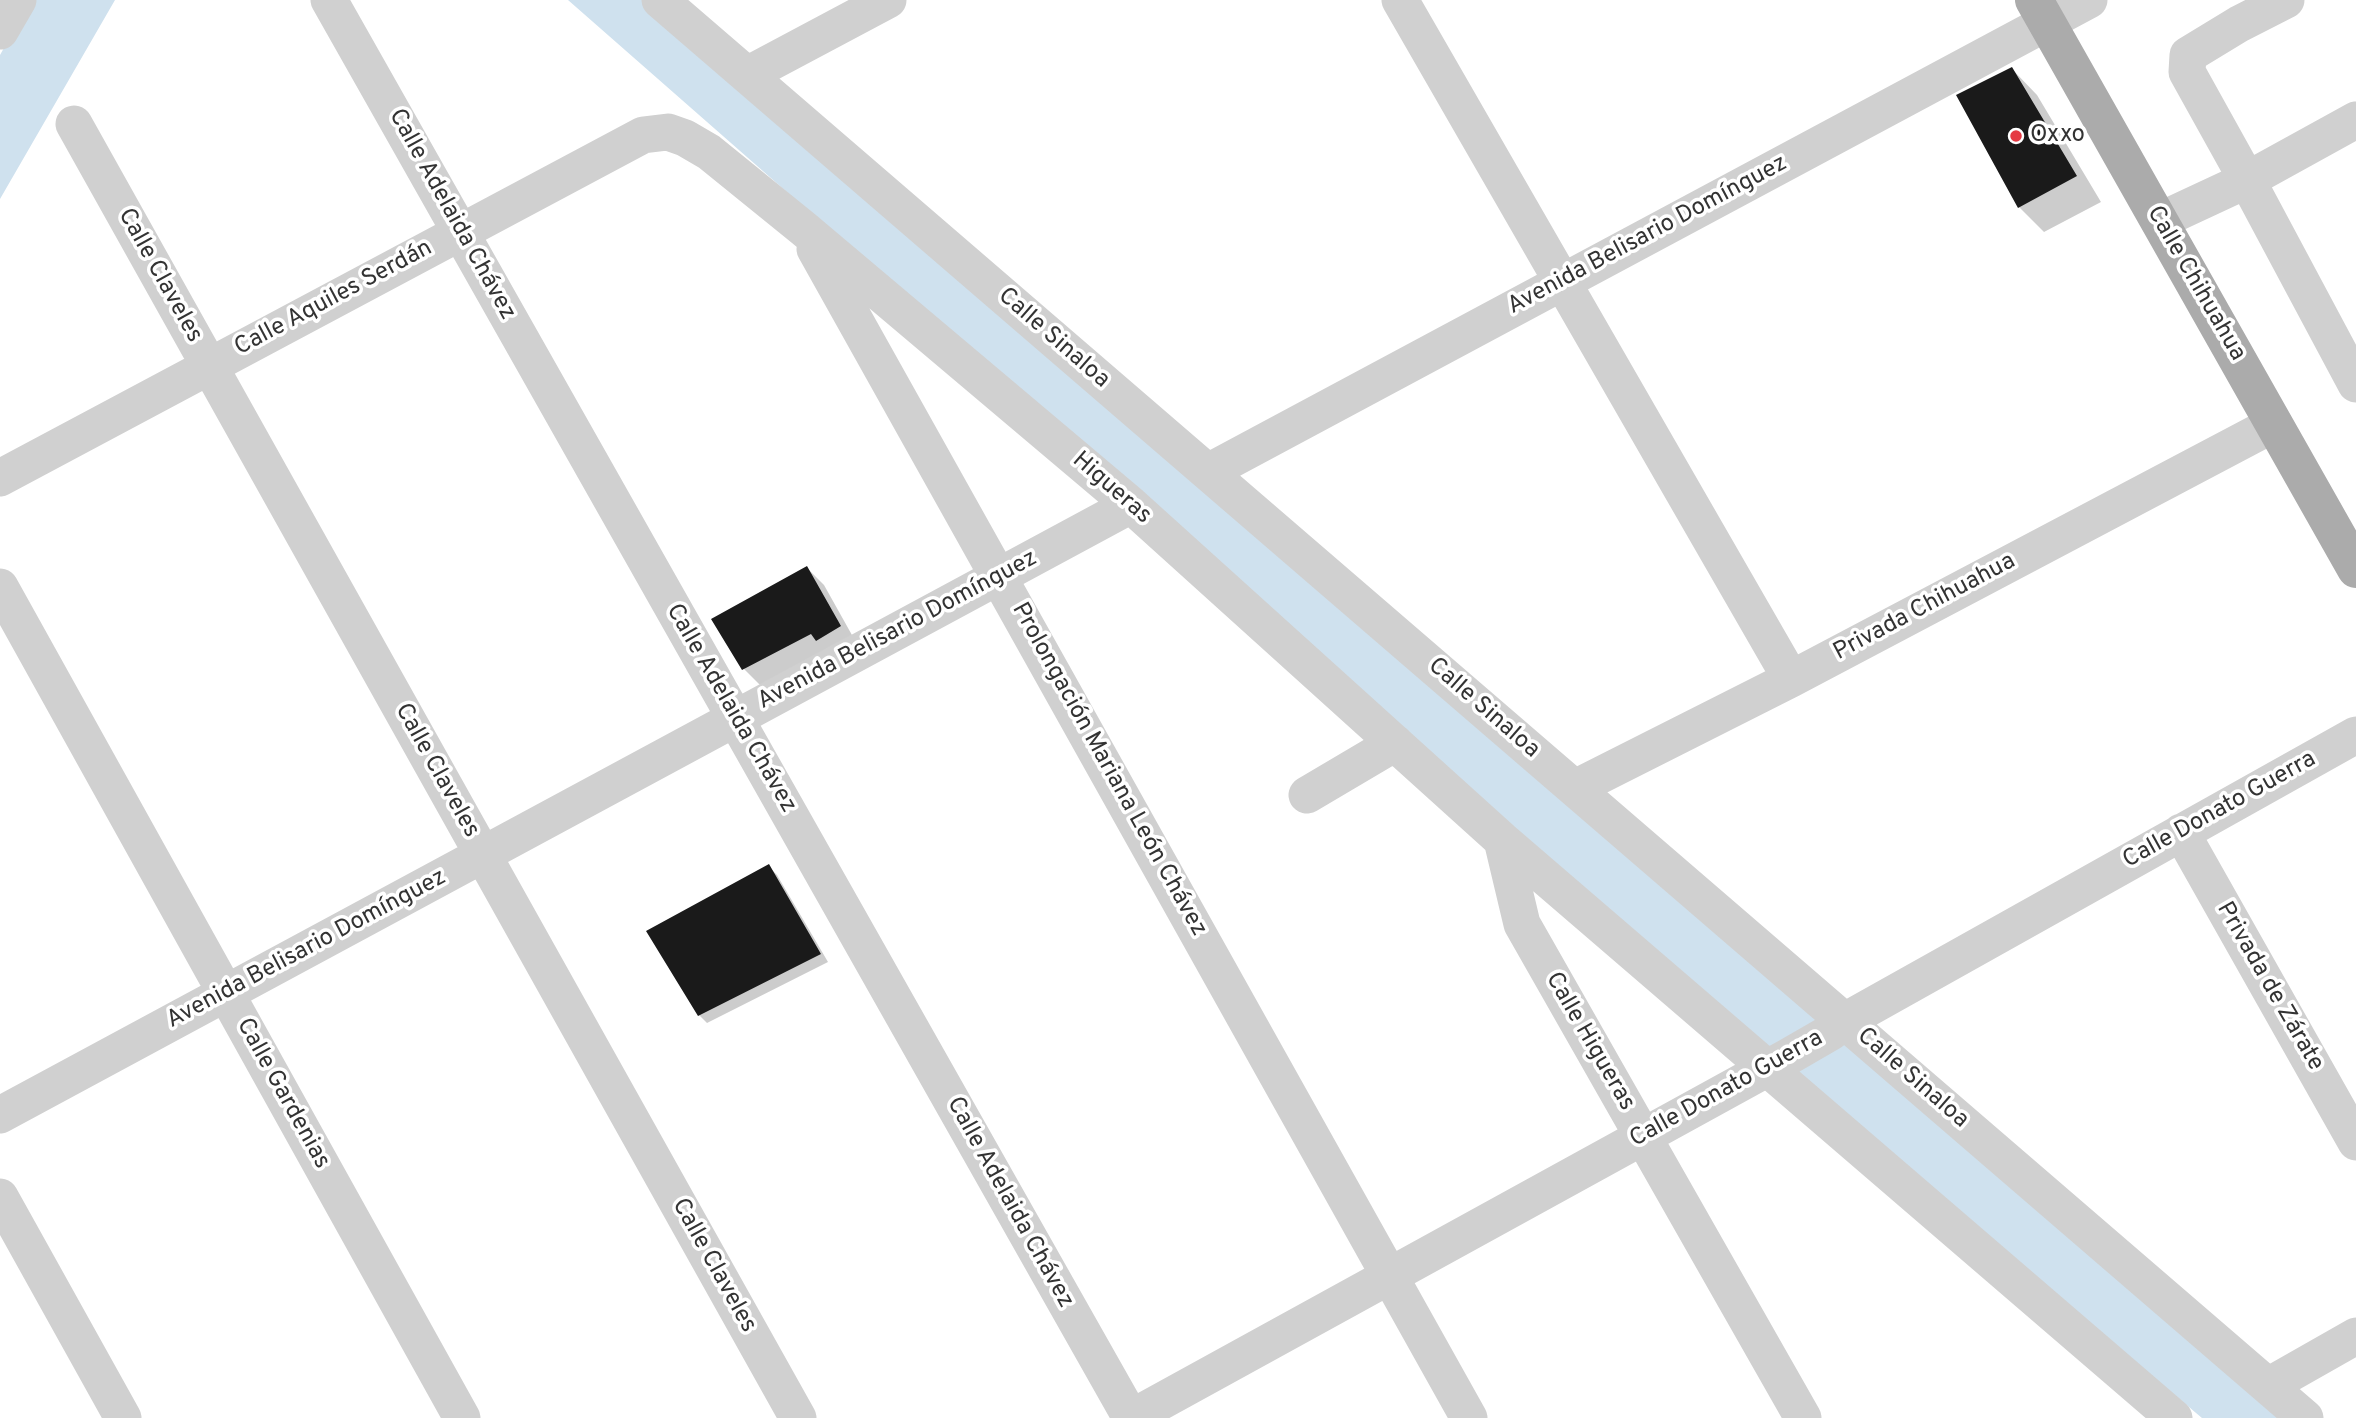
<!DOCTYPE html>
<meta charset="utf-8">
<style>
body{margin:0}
canvas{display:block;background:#fff}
</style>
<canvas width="2356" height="1418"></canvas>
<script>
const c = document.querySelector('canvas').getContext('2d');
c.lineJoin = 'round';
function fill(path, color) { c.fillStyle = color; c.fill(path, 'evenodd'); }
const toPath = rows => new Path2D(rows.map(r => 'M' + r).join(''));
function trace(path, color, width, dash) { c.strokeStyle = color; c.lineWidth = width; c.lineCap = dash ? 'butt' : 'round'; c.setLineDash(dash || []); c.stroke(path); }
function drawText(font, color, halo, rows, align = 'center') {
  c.font = font + ' Overpass,sans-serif'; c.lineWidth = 7; c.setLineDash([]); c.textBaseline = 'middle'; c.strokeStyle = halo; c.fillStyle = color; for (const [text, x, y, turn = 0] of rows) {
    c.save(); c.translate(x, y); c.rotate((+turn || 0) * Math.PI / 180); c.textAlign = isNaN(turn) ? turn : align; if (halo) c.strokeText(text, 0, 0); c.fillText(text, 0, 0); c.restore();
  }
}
fill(toPath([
 [31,0,115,0,0,199,0,55],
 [568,0,644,0,2285,1418,2202,1418,1751,1038]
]), '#cfe1ee');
fill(toPath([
 [2012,69,2037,95,2101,202,2044,232,2019,207,1959,96],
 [807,568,824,585,857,644,761,686,744,669],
 [769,867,777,875,828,962,707,1023,699,1015]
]), '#0003');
fill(toPath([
 [2012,67,2077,176,2018,208,1956,95],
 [807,566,841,626,816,641,811,634,742,670,711,619],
 [769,864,821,954,698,1016,646,931]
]), '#1a1a1a');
trace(toPath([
 [329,0,1131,1418],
 [660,0,2305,1418],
 [1400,0,1791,679],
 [2286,0,2239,24,2188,55,2187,72,2247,180,2356,120],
 [0,31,18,0],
 [747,75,888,0],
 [74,124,798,1418],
 [2159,221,2247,180,2356,384],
 [815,249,1469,1418],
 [1208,472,2089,0],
 [0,478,643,135,668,132,685,138,709,152,804,229,1131,505,1502,840,2174,1418],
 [0,587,462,1418],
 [1575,788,1791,679,2274,424],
 [1307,795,1395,743],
 [2181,832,2356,1142],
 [1502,840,1522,924,1803,1418],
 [0,1115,1131,505],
 [0,1197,123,1418],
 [2268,1386,2356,1336],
 [1131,1418,1786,1058,1831,1032,1845,1021,2356,735]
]), '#d0d0d0', 37);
trace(toPath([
 [2034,0,2356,569]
]), '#ababab', 38);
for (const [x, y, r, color] of [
 [2016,136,7,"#e53943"]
]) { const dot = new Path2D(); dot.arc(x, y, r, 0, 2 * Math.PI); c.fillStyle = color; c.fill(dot); trace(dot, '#fff', 2.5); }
drawText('24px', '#333', '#fff', [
 ["Oxxo",2030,136]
], 'left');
drawText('24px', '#333', '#fff', [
 ["Calle Adelaida Chávez",451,215,61],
 ["Avenida Belisario Domínguez",1648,236,-28],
 ["Calle Claveles",159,276,61],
 ["Calle Chihuahua",2195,284,60],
 ["Calle Aquiles Serdán",334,299,-28],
 ["Calle Sinaloa",1053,339,41],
 ["Higueras",1111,489,41],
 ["Privada Chihuahua",1925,608,-28],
 ["Avenida Belisario Domínguez",898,631,-28],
 ["Calle Adelaida Chávez",730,709,60],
 ["Calle Sinaloa",1483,709,41],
 ["Prolongación Mariana León Chávez",1108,770,61],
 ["Calle Claveles",436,771,61],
 ["Calle Donato Guerra",2220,811,-29],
 ["Avenida Belisario Domínguez",307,950,-28],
 ["Privada de Zárate",2269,987,60],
 ["Calle Higueras",1589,1042,60],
 ["Calle Sinaloa",1912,1079,41],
 ["Calle Donato Guerra",1727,1090,-29],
 ["Calle Gardenias",282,1094,61],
 ["Calle Adelaida Chávez",1009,1203,61],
 ["Calle Claveles",713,1266,61]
]);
</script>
